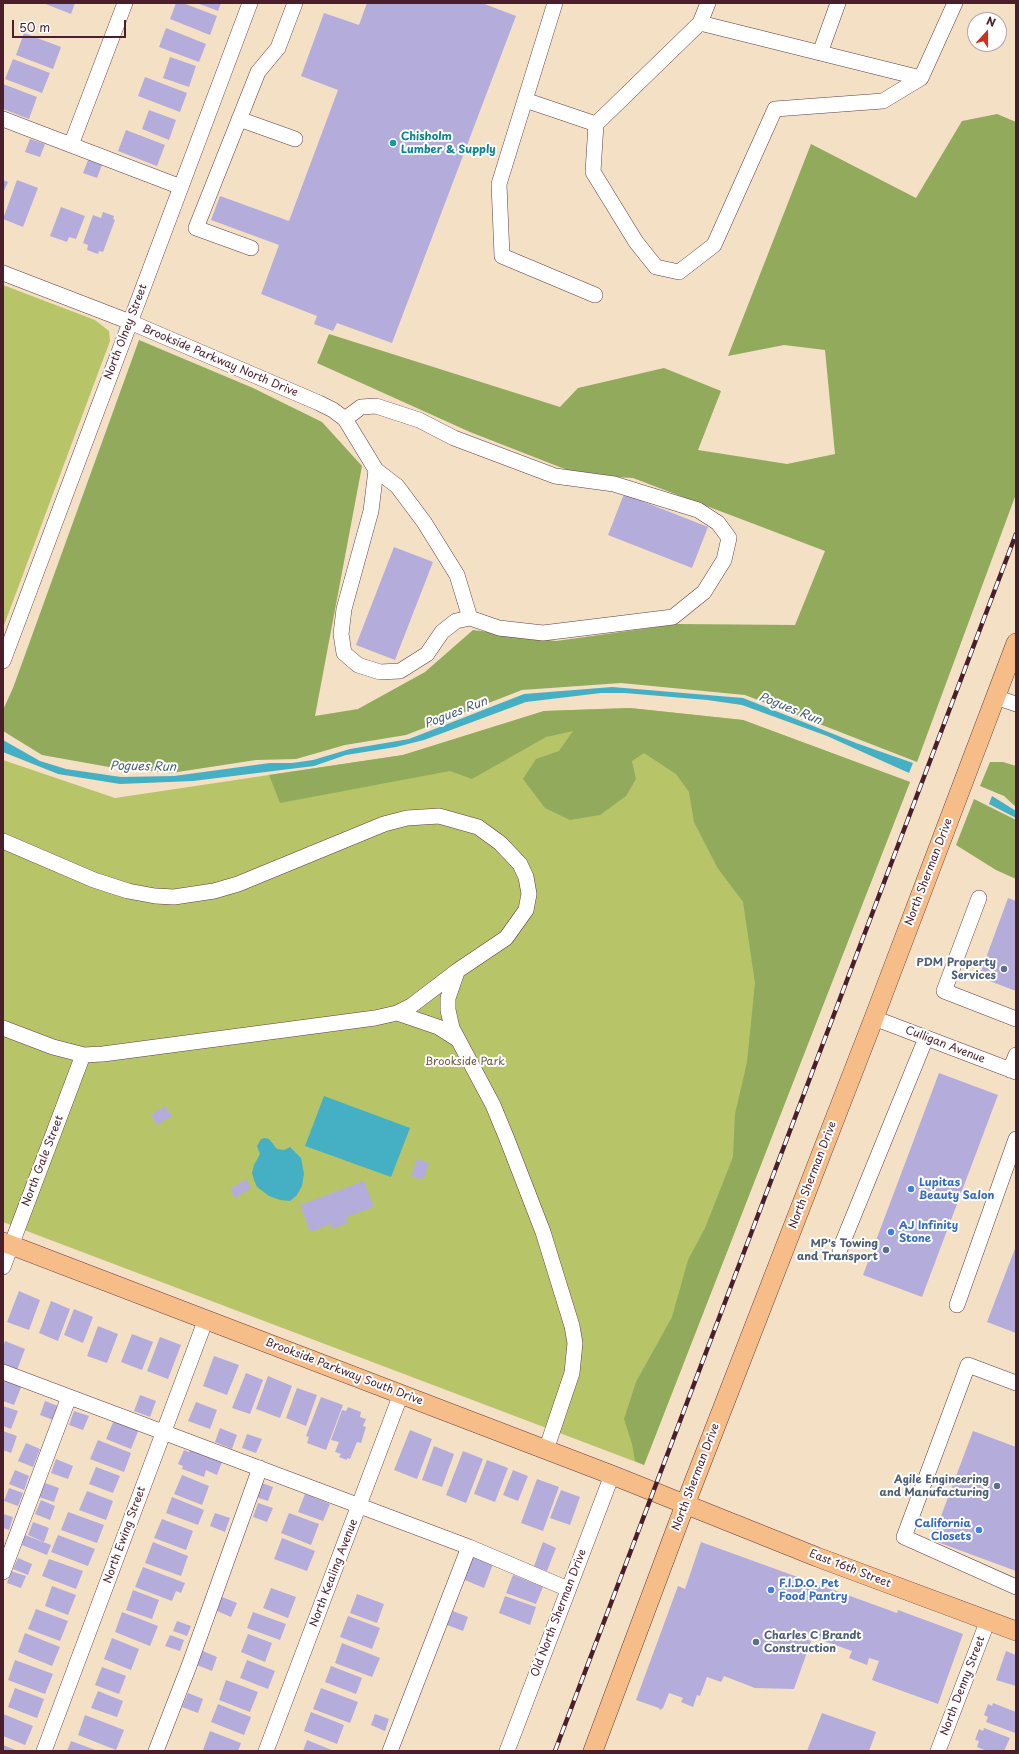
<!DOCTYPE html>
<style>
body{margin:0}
#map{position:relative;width:1019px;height:1754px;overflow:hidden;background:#f4e0c5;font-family:"Playpen Sans",sans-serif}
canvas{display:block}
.frame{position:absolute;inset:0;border:4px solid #4a1f2b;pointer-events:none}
.north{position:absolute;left:967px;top:12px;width:40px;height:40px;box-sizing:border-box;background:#fff;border:1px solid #b7a5aa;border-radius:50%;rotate:21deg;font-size:11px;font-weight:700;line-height:16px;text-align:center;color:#4a1f2b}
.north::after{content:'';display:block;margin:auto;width:14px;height:18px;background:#c8321e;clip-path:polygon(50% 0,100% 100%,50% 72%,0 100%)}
.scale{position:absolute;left:12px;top:20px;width:114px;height:18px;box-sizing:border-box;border:2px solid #4a1f2b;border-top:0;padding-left:5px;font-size:12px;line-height:14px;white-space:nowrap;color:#4a1f2b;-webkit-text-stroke:3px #fff;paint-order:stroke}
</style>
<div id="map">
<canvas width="1019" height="1754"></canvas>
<div class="frame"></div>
<div class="north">N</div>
<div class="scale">50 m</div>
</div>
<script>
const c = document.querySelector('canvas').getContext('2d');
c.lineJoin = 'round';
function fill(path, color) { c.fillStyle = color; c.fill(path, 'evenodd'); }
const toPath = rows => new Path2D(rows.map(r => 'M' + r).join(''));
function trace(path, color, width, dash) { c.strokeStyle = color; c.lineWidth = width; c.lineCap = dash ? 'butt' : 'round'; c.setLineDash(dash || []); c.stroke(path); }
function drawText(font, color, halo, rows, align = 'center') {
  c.font = font + ' "Playpen Sans",sans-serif'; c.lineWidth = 4; c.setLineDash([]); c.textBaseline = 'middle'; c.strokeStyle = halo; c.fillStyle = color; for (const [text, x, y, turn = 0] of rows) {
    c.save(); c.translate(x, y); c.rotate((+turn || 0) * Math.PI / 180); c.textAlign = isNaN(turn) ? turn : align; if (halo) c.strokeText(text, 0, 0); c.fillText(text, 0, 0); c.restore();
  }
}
fill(toPath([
 [3,285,95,320,109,331,110,341,3,628],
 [630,708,743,720,910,782,644,1465,3,1222,3,760,115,798,403,755,544,711]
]), '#b7c568');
fill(toPath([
 [997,114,1016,122,1016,494,917,762,745,695,621,683,522,690,406,735,345,745,296,759,256,760,171,773,109,767,42,755,3,731,3,710,13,688,139,340,253,388,322,422,362,466,315,716,358,709,425,672,473,630,556,641,678,624,795,625,825,551,633,478,580,475,470,432,317,363,329,334,560,407,578,388,664,368,721,391,698,450,787,464,835,454,825,350,784,345,728,356,811,144,916,198,962,121],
 [630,708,743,720,910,782,644,1465,635,1461,632,1444,624,1419,636,1382,672,1317,688,1260,705,1228,733,1157,735,1114,747,1062,755,983,743,902,717,867,694,822,689,792,676,774,644,753,632,761,636,779,626,796,600,815,570,820,545,808,523,779,536,759,559,751,573,731,546,737,472,779,450,771,280,803,269,775,403,755,544,711],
 [990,762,1003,762,1016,766,1016,807,1004,796,980,786],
 [974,799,1016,820,1016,879,996,870,956,845]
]), '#91aa5c');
fill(toPath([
 [612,687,743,698,856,743,913,763,909,773,827,736,742,705,707,700,625,693,601,693,526,702,424,740,396,747,346,755,314,766,193,781,120,784,58,774,3,752,3,740,40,761,66,769,121,777,174,776,270,763,292,763,313,760,350,749,409,739,524,694],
 [992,796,1016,811,1016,818,989,804],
 [324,1096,410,1128,391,1177,305,1146],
 [265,1138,269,1139,277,1149,284,1150,290,1147,301,1158,304,1174,302,1186,297,1195,290,1201,280,1200,269,1196,257,1187,254,1180,252,1173,254,1165,260,1154,257,1146,261,1139]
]), '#45b0c3');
fill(toPath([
 [43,3,75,3,71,14],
 [176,3,183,3,217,16,210,35,170,19],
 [197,3,221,3,218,11],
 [367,3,482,3,516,16,392,343,337,323,333,331,314,324,317,316,261,294,279,245,211,220,220,196,289,221,338,90,301,76,324,13,359,25],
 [166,28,206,44,199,62,159,47],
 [24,33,61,47,53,69,16,55],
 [170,57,196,66,189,87,163,78],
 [13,59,50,73,42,93,5,79],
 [145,77,187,93,180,112,138,96],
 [3,84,37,97,29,119,3,109],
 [149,110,176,120,169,140,142,129],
 [126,130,165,145,157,166,118,151],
 [30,139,45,144,40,157,25,152],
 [88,160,102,165,97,178,83,173],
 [3,180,8,182,3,193],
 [17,180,38,188,23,227,3,219],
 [61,207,85,216,76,239,69,237,67,242,50,236],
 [103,212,114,216,113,219,115,220,103,252,99,251,98,254,87,250,88,245,83,243,93,215,101,218],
 [624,494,708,527,692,568,608,535],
 [394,547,433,562,395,660,356,645],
 [1008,898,1016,901,1016,991,979,977],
 [939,1073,998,1095,922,1297,863,1275],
 [165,1106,172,1116,157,1125,151,1115],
 [417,1159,429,1163,423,1180,411,1176],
 [246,1179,251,1188,235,1198,230,1189],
 [364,1181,374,1207,346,1217,348,1223,332,1229,331,1224,310,1232,300,1205],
 [1016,1246,1016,1333,987,1322],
 [19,1291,40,1300,29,1330,7,1322],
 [51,1301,70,1309,58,1341,39,1333],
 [74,1309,93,1317,83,1343,64,1335],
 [98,1326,118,1334,107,1363,87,1356],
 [132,1334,153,1342,142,1370,121,1362],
 [160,1337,181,1345,168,1379,147,1371],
 [5,1341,25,1349,17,1370,3,1364,3,1347],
 [214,1356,239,1365,227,1395,203,1386],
 [246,1373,263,1380,250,1414,232,1408],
 [268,1376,292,1386,280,1418,256,1409],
 [3,1378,22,1385,14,1405,3,1401],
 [297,1388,317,1395,306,1426,286,1418],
 [140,1395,156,1401,150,1417,134,1411],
 [321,1397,343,1405,326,1450,307,1443,309,1437,306,1436],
 [45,1401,58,1406,53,1420,40,1415],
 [196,1402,217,1410,210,1429,188,1421],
 [3,1406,18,1411,11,1429,3,1426],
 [348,1407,361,1412,360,1417,366,1419,363,1426,366,1427,361,1443,357,1442,350,1459,347,1458,347,1460,339,1457,341,1454,335,1452,339,1442,331,1440,342,1410,346,1411],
 [74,1411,89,1416,83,1430,69,1425],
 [114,1420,139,1429,131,1449,106,1439],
 [220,1428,237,1435,232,1449,215,1442],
 [410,1430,432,1439,417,1479,394,1470],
 [3,1431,17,1436,11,1453,3,1450],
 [973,1431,1016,1447,1016,1571,932,1540],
 [247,1434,262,1439,256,1453,242,1448],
 [98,1440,131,1453,124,1472,90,1459],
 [26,1443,40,1449,33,1467,18,1461],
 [434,1446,454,1454,442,1487,422,1480],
 [191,1449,222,1462,217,1475,206,1470,204,1477,182,1469,183,1466,178,1464,184,1450,189,1452],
 [463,1451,483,1459,466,1503,446,1495],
 [56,1459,73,1466,68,1479,51,1473],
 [487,1460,508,1468,495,1502,474,1494],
 [96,1467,120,1476,113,1493,89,1484],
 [15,1470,29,1476,24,1490,9,1484],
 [513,1470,528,1476,518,1501,503,1495],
 [182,1475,209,1486,202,1505,174,1494],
 [537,1479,559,1487,543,1531,521,1523],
 [259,1482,273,1487,268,1501,253,1496],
 [45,1483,59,1488,54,1502,39,1497],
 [9,1488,23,1493,18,1506,4,1501],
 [561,1490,580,1497,570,1525,550,1518],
 [87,1491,113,1501,106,1520,79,1510],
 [305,1494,330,1504,323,1521,298,1512],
 [172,1497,204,1510,198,1525,166,1513],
 [41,1500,55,1506,50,1520,35,1514],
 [258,1503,273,1508,267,1522,253,1517],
 [68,1512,104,1525,97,1543,61,1530],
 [215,1513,230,1518,225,1532,210,1526],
 [289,1513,319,1524,311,1545,281,1533],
 [3,1514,13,1517,9,1530,3,1528],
 [162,1519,193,1531,186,1550,154,1538],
 [33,1522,49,1528,44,1542,28,1535],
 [25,1535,51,1545,47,1555,22,1545],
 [58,1535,95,1549,88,1566,51,1552],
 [282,1538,315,1551,307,1571,274,1559],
 [153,1542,188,1556,181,1576,145,1563],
 [543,1542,556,1548,547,1571,534,1566],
 [701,1542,897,1613,898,1610,963,1634,938,1704,872,1680,879,1661,869,1658,867,1665,849,1658,852,1651,793,1630,792,1634,811,1641,794,1689,755,1688,724,1676,721,1682,707,1677,700,1696,697,1695,693,1707,681,1702,683,1698,669,1693,663,1708,660,1710,659,1708,636,1700,678,1586,685,1589],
 [469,1555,493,1564,484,1588,460,1578],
 [18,1558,32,1564,28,1575,13,1569],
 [49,1559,83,1571,76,1589,42,1576],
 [143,1567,185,1583,181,1593,176,1591,172,1601,135,1587],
 [11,1571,26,1576,21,1588,7,1583],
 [513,1575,543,1587,536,1604,506,1593],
 [52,1586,76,1595,68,1615,45,1606],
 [271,1588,296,1597,288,1618,263,1608],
 [133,1590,159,1600,152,1619,126,1610],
 [357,1594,384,1604,377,1623,350,1613],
 [505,1596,536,1607,530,1625,499,1613],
 [222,1597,237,1603,231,1617,217,1611],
 [36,1609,68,1621,60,1641,28,1629],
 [453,1611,468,1617,463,1631,447,1625],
 [122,1612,158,1626,150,1646,115,1632],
 [253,1612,286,1624,280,1640,247,1628],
 [348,1616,380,1628,372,1649,340,1637],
 [177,1621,191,1626,187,1636,173,1631],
 [25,1633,60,1647,52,1666,18,1652],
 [248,1634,272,1643,265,1662,241,1652],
 [170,1635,184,1640,180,1651,165,1646],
 [112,1638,139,1649,131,1670,104,1659],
 [342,1643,380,1658,372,1677,335,1663],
 [203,1651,217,1657,212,1671,197,1665],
 [1006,1651,1016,1655,1016,1686,996,1680],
 [15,1660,53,1674,45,1694,8,1680],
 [247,1660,275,1671,268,1689,240,1678],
 [331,1666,362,1678,356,1694,325,1682],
 [102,1667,126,1676,119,1694,95,1685],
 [226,1680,258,1692,250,1712,219,1700],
 [15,1688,44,1699,37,1718,8,1707],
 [321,1688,358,1702,350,1723,313,1709],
 [98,1691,123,1701,117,1717,91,1708],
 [188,1693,203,1699,198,1713,182,1707],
 [993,1703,1016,1712,1015,1733,986,1722,988,1717,984,1715,988,1704,992,1706],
 [218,1704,251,1717,244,1735,211,1722],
 [311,1712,344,1725,337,1744,304,1731],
 [822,1713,876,1732,869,1751,807,1751],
 [3,1714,33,1726,25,1745,3,1736],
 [375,1714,389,1719,385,1731,371,1725],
 [85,1715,124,1730,116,1750,78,1735],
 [984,1728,1010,1738,1004,1751,987,1751,977,1747,979,1741,975,1740,979,1729,983,1731],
 [210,1731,241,1743,238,1751,203,1750],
 [307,1740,334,1751,303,1751],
 [71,1741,98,1751,67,1751],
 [3,1745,18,1751,3,1751]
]), '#b4addb');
const minor = toPath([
 [555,3,499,184,502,256,595,295],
 [700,23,708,3],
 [820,53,838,3],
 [525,100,596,124,700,23,921,78,955,3],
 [3,119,181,187],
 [239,119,295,139],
 [596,124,593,172,636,242,656,267,679,272,714,245,775,109,883,101,921,78],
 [71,145,125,3],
 [251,248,196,228,258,72,278,48,295,3],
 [3,273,130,322,319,403,333,410,345,419,376,470,371,511,344,609,341,634,344,653,358,665,380,672,400,671,427,654,442,632,456,621,470,618,499,628,543,633,673,617,704,592,724,560,729,538,718,523,698,510,614,484,555,476,454,438,419,420,376,406,361,407,345,419],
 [376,470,397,486,424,522,457,575,470,618],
 [3,661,250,3],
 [995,697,1016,704],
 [3,841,94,880,128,891,155,896,174,897,214,891,238,884,384,824,407,818,439,816,478,827,500,843,520,864,526,877,529,894,526,910,506,938,457,971,411,1006,397,1013,375,1018,103,1054,84,1055,53,1047,3,1028],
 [979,898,944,991,1016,1019],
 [457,972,448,998,448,1010,452,1028,493,1105,507,1139,543,1232,572,1326,575,1343,572,1373,546,1450],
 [397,1013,438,1027,457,1039],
 [874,1018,1016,1072],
 [1010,1070,1016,1055],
 [840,1249,926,1038],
 [3,1267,83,1055],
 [957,1305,1016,1139],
 [3,1372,469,1547,568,1589],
 [1016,1383,968,1365,904,1537,1016,1587],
 [3,1572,69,1397],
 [44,1751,206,1319],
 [156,1751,189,1666,260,1468],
 [266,1751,401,1394],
 [390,1751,469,1547],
 [507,1751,612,1475],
 [938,1751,988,1620]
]);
const major = toPath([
 [3,1242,612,1475,817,1557,1016,1631],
 [593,1751,685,1505,874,1018,1016,643]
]);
trace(minor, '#643c42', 16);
trace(major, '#643c42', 20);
trace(minor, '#fff', 15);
trace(major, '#f7bd88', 19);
const rail = toPath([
 [555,1751,1016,534]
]);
trace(rail, '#4a1f2b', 4.5);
trace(rail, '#fff', 3, [9]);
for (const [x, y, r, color] of [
 [393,143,4,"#0f9aa8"],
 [1004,969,4,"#5c6f8a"],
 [911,1189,4,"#3f7fe0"],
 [891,1232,4,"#3f7fe0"],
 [886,1250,4,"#5c6f8a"],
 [997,1486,4,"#5c6f8a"],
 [979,1530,4,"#3f7fe0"],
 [771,1590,4,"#3f7fe0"],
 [756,1642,4,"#5c6f8a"]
]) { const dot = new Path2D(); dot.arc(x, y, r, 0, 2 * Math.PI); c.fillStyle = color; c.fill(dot); trace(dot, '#fff', 1.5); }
drawText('bold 11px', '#0d838f', '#fff', [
 ["Chisholm",401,137],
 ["Lumber & Supply",401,150]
], 'left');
drawText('11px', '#4a1f2b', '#fff', [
 ["North Olney Street",126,332,-69],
 ["Brookside Parkway North Drive",220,361,23],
 ["North Sherman Drive",929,872,-69],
 ["Culligan Avenue",945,1045,21],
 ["North Gale Street",43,1161,-69],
 ["North Sherman Drive",813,1175,-69],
 ["Brookside Parkway South Drive",344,1372,21],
 ["North Sherman Drive",696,1477,-69],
 ["North Ewing Street",125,1535,-70],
 ["East 16th Street",850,1569,21],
 ["North Kealing Avenue",334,1573,-69],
 ["Old North Sherman Drive",559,1613,-69],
 ["North Denny Street",963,1686,-69]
]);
drawText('bold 11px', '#4e5e75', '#fff', [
 ["PDM Property",996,963],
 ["Services",996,976],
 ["MP's Towing",878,1244],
 ["and Transport",878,1257],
 ["Agile Engineering",989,1480],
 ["and Manufacturing",989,1493],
 ["Charles C Brandt",764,1636,"left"],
 ["Construction",764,1649,"left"]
], 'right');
drawText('11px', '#705940', '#fff', [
 ["Brookside Park",465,1062]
]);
drawText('bold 11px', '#366cbe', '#fff', [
 ["Lupitas",919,1183],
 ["Beauty Salon",919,1196],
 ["AJ Infinity",899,1226],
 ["Stone",899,1239],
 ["California",971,1524,"right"],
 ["Closets",971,1537,"right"],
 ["F.I.D.O. Pet",779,1584],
 ["Food Pantry",779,1597]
], 'left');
drawText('italic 12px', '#48606f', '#fff', [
 ["Pogues Run",790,709,22],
 ["Pogues Run",456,713,-21],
 ["Pogues Run",143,767,1]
]);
</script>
